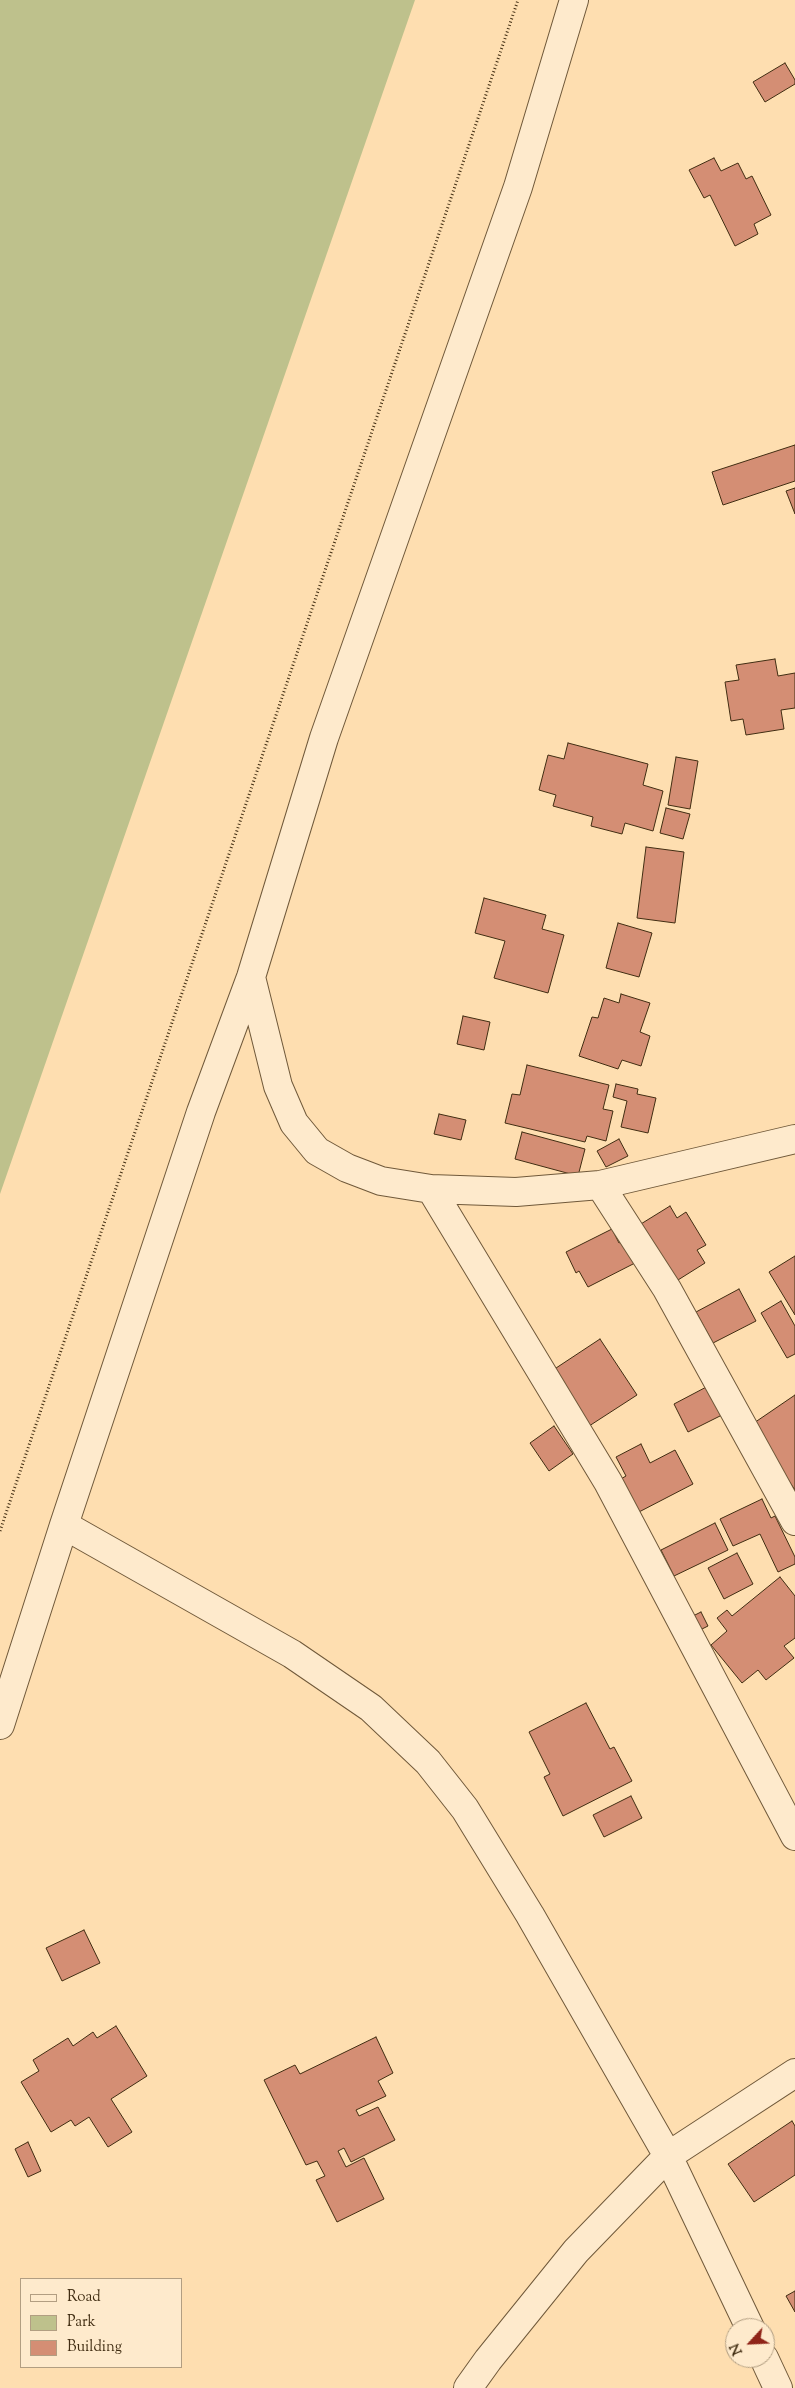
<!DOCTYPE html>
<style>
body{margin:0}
#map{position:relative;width:795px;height:2388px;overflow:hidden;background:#fedeb0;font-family:"Sorts Mill Goudy",serif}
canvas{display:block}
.legend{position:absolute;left:20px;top:2278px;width:162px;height:90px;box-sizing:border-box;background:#feeacc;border:1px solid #b29e82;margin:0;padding:6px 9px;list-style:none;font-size:15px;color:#412d12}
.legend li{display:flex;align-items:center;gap:10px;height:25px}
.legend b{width:25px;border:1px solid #b29e82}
.north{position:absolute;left:725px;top:2318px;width:50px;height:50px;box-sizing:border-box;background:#feeacc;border:1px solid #b29e82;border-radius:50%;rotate:245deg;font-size:14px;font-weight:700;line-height:20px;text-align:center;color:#412d12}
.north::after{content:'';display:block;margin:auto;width:18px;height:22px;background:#8f2418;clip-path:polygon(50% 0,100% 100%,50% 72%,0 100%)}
</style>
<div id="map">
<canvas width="795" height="2388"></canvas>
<ul class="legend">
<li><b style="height:6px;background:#feeacc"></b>Road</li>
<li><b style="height:14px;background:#bec18c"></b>Park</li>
<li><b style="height:14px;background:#d48e74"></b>Building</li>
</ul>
<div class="north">N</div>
</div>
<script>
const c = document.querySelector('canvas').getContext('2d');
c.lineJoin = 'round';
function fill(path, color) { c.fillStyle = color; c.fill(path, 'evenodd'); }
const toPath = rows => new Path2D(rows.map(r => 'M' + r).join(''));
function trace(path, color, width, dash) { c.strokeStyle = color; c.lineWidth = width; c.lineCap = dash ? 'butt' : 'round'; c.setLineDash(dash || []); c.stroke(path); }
fill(toPath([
 [0,0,415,0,0,1194]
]), '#bec18c');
const building = toPath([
 [785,63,795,80,795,84,765,102,753,82,785,63],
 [714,158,721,171,738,163,746,179,752,176,771,215,754,224,758,234,735,246,710,195,704,198,689,170,714,158],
 [795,445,795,481,723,505,712,472,795,445],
 [795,488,795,514,786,491,795,488],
 [775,659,778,676,795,673,795,708,781,710,784,729,746,735,743,719,731,721,725,682,739,680,736,665,775,659],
 [568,743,648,764,643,785,663,791,653,831,625,823,622,834,591,826,593,817,553,806,556,795,539,790,548,755,564,759,568,743],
 [676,757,698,761,690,809,668,805,676,757],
 [666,808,690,814,683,839,660,833,666,808],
 [646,847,684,852,675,923,637,918,646,847],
 [484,898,546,915,542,929,564,935,548,993,494,978,505,941,475,933,484,898],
 [618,923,652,933,639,977,606,968,618,923],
 [621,994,650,1003,640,1032,650,1036,641,1066,622,1060,618,1069,579,1056,592,1017,598,1018,604,998,619,1003,621,994],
 [463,1016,490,1022,484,1050,457,1044,463,1016],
 [527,1065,609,1085,603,1109,613,1111,606,1141,587,1136,585,1142,505,1123,512,1094,520,1095,527,1065],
 [616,1084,638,1089,637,1094,656,1098,648,1133,621,1127,627,1101,613,1097,616,1084],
 [439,1114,466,1120,461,1140,434,1134,439,1114],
 [522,1132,585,1149,578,1176,515,1159,522,1132],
 [619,1139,628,1156,606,1167,597,1151,619,1139],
 [670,1206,677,1218,686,1212,706,1245,697,1250,705,1263,670,1285,636,1227,670,1206],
 [612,1229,619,1243,624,1240,635,1263,588,1287,579,1271,576,1273,566,1252,612,1229],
 [795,1256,795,1315,769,1272,795,1256],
 [739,1289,756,1321,713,1343,696,1312,739,1289],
 [781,1301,795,1326,795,1354,787,1358,761,1313,781,1301],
 [600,1339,637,1395,586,1428,550,1372,600,1339],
 [712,1384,726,1413,688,1432,674,1404,712,1384],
 [795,1395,795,1490,751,1425,795,1395],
 [554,1426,573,1454,549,1471,530,1443,554,1426],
 [641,1444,650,1463,675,1450,693,1484,637,1513,619,1480,626,1476,616,1457,641,1444],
 [762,1499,771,1518,775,1516,795,1557,795,1564,778,1572,760,1534,733,1546,720,1519,762,1499],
 [715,1523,728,1550,674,1576,661,1550,715,1523],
 [737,1553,753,1584,724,1599,708,1568,737,1553],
 [780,1577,795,1596,795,1638,784,1646,794,1658,766,1680,758,1670,742,1683,711,1645,727,1631,717,1618,727,1610,732,1616,780,1577],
 [701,1612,708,1626,692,1634,685,1620,701,1612],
 [586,1703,610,1749,614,1747,632,1781,563,1816,544,1777,550,1774,529,1732,586,1703],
 [631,1796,642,1818,604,1837,593,1815,631,1796],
 [84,1930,100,1963,62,1981,46,1948,84,1930],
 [116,2026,147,2076,111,2099,132,2132,108,2147,89,2117,75,2126,71,2120,51,2132,21,2082,39,2071,33,2060,68,2038,73,2046,93,2032,97,2038,116,2026],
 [376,2037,393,2073,378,2081,386,2096,356,2110,359,2116,378,2107,395,2140,351,2162,344,2148,338,2151,346,2167,364,2158,384,2199,337,2222,316,2180,325,2176,317,2161,306,2165,264,2080,295,2065,300,2074,376,2037],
 [792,2121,795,2126,795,2175,754,2202,728,2164,792,2121],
 [28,2142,41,2171,28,2177,15,2149,28,2142],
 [795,2291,795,2312,786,2296,795,2291]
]);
fill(building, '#d48e74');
trace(building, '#412d12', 1);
const minor = toPath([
 [251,977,278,1086,294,1123,317,1151,347,1168,381,1181,431,1189,516,1192,600,1185,795,1139],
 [600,1185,667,1289,795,1521],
 [431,1189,608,1482,795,1836],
 [64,1525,292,1654,371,1708,428,1762,465,1809,530,1915,668,2156,750,2328],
 [0,1725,64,1525,201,1112,251,977,324,738,518,187,574,0],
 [764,2358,778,2388],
 [468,2388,488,2360,576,2251,668,2156,795,2073]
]);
trace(minor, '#70593a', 30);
trace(toPath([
 [0,1531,518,0]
]), '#412d12', 3, [1, 2.5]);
trace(minor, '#feeacc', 28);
</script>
